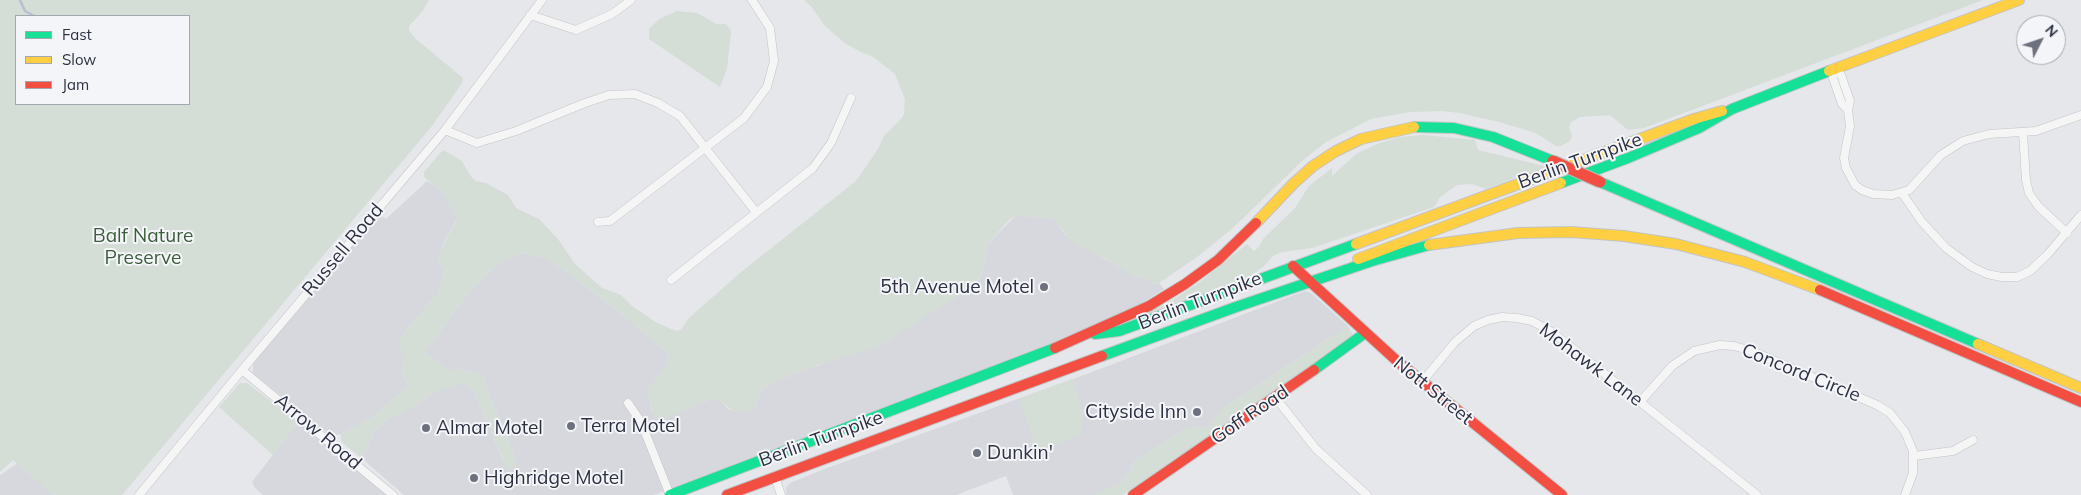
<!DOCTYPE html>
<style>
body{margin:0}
#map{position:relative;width:2081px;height:495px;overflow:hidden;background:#e5e7ea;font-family:Mulish,sans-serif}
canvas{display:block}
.legend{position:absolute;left:15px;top:15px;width:175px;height:90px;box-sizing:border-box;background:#f4f5f8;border:1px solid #a4a7af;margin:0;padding:6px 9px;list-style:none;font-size:15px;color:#2d3142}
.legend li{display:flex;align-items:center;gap:10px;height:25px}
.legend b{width:25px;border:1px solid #a4a7af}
.north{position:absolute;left:2016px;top:15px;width:50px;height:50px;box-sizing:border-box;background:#f4f5f8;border:1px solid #a4a7af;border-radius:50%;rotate:49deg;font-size:14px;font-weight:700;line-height:20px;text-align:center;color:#2d3142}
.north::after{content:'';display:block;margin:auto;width:18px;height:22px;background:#6d717d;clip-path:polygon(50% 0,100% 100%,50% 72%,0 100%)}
</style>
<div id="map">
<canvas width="2081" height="495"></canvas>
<ul class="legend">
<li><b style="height:6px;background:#16e098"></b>Fast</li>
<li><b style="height:6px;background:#ffcf43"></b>Slow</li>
<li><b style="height:6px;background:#f24e42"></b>Jam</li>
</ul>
<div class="north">N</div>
</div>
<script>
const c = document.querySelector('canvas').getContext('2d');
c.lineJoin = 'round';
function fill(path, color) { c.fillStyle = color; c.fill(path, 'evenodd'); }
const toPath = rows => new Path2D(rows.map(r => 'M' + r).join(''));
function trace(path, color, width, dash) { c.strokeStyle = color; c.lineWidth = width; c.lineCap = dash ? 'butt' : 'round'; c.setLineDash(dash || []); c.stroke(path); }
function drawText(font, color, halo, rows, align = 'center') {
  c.font = font + ' Mulish,sans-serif'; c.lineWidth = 4; c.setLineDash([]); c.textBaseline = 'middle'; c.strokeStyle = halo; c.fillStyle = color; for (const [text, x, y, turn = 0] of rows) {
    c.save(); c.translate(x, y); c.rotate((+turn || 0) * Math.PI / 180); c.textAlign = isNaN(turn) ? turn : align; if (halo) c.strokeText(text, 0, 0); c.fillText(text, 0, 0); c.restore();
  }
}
fill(toPath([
 [427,181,436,186,451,206,457,219,442,246,438,261,443,269,443,274,438,293,406,330,399,343,405,356,401,373,407,381,408,386,372,418,341,434,331,436,253,373,253,363,379,215,386,219],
 [1016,215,1054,219,1065,235,1080,247,1089,250,1135,276,1147,278,1156,285,1159,283,1164,289,1140,304,1031,352,908,402,654,495,404,495,359,456,365,452,374,432,392,416,402,414,432,394,458,382,463,382,473,389,503,460,516,459,488,391,483,376,459,369,449,371,428,355,426,351,464,298,484,277,500,263,523,253,542,257,563,269,629,320,668,354,669,359,667,363,655,382,647,390,652,411,668,417,711,399,720,401,730,410,754,409,762,390,770,384,810,367,820,365,952,299,976,283,982,275,988,244],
 [1305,291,1311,293,1348,326,1223,408,1208,428,1189,427,1136,460,1122,483,1094,495,1013,495,1006,476,956,495,786,495,786,488,790,483,822,470,1092,372],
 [298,422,387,495,263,495,255,488,252,482],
 [18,463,53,495,0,495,0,475]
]), '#d6d8de');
fill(toPath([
 [0,0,429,0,422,12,409,26,409,31,416,39,463,78,462,83,432,126,122,495,53,495,13,460,0,472],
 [16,16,189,16,189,104,16,104],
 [804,0,1983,0,1644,128,1628,130,1610,115,1580,117,1571,122,1569,127,1572,136,1570,141,1561,146,1556,146,1536,133,1499,122,1460,113,1441,111,1410,112,1371,119,1326,142,1302,161,1234,227,1197,257,1156,285,1147,278,1131,275,1106,259,1072,243,1054,219,1016,215,1008,221,988,244,982,275,969,289,877,348,810,367,770,384,762,390,754,409,750,411,735,412,720,401,711,399,668,417,656,419,646,392,667,363,669,358,668,354,629,320,563,269,542,257,523,253,500,263,484,277,464,298,426,351,428,355,449,370,459,369,472,373,477,372,483,376,488,391,516,459,516,467,509,470,506,466,473,389,463,382,432,394,402,414,392,416,374,432,365,452,359,456,344,444,341,441,341,434,372,418,408,386,407,381,401,373,404,356,399,343,406,330,438,293,443,274,443,269,438,261,440,251,457,220,451,206,436,186,424,177,424,172,443,150,461,160,472,178,476,181,486,183,508,195,516,208,539,219,558,239,575,264,602,288,621,295,632,306,657,323,676,331,681,330,689,318,740,273,856,181,878,149,884,136,902,118,904,114,905,99,895,74,872,56,863,53,846,44,825,26,811,6],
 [677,11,697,13,716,24,726,24,731,31,727,69,720,87,649,39,649,29,659,19],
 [1423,135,1475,140,1478,150,1552,168,1520,176,1486,189,1472,184,1457,185,1440,197,1434,207,1312,248,1282,252,1273,256,1264,266,1245,280,1131,321,1173,300,1200,282,1247,244,1254,251,1259,247,1263,239,1295,208,1309,186,1332,168,1332,176,1356,154,1377,144,1399,137],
 [1348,326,1353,335,1350,340,1122,495,1094,495,1122,483,1136,460,1189,427,1208,428,1223,408],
 [1073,379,1084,415,1080,435,1043,451,1040,450,1037,448,1018,399],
 [240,383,247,383,298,422,273,455,219,407]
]), '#d4ddd6');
trace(toPath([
 [20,0,25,11,34,16]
]), '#b6c0d2', 2.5);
const street = toPath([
 [530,15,576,30,612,14,631,0],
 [1834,69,1841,75,1850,101,1848,110,1850,126,1844,158,1846,168,1855,185,1862,190,1873,194,1892,195,1909,190,1941,155,1963,141,1989,134,2036,131,2081,115],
 [1834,69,1833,78,1842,104,1848,110],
 [445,130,477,143,516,131,585,103,609,95,635,94,658,103,680,116,756,212],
 [2023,133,2026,180,2029,193,2038,206,2067,233],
 [1902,193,1922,222,1946,248,1972,267,1987,274,2002,277,2017,277,2030,271,2048,254,2081,215],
 [598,222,610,221,744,118,767,87,774,61,770,28,752,0],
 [671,280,813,168,831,143,851,98],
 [242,370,393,495],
 [1422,382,1455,342,1474,326,1488,320,1502,317,1517,318,1532,321,1552,332,1757,495],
 [1275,397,1316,449,1367,495],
 [1640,402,1672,366,1694,351,1720,345,1734,346,1752,351,1877,405,1890,413,1905,432,1913,451,1913,473,1905,495],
 [628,403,641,422,670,495],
 [1914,456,1953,451,1973,440],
 [775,477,781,495],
 [139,495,242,370,445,130,542,0]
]);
const fast = toPath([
 [1414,127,1454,128,1493,137,1553,161],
 [1600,182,1978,344],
 [1561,183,1628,158,1699,128,1732,109,1829,71],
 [1095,334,1119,331,1356,244],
 [1102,356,1236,307,1372,261,1429,245],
 [1314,370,1365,333],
 [670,495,1055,348]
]);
const slow = toPath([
 [1829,71,2019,0],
 [1256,223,1293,184,1313,166,1336,151,1361,139,1414,127],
 [1356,244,1694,119,1722,111],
 [1429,245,1518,233,1571,232,1624,236,1676,244,1745,262,1820,290],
 [1358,259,1561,183],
 [1978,344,2081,388]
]);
const jam = toPath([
 [1293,266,1397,361,1562,495],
 [1820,290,2081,402],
 [1055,348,1149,306,1185,284,1218,260,1256,223],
 [727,495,1102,356],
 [1133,495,1314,370]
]);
trace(street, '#c2c4c6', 9);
trace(fast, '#c2c4c6', 12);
trace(slow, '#c2c4c6', 12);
trace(jam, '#c2c4c6', 12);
trace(street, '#f5f5f6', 8);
trace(fast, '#16e098', 10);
trace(slow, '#ffcf43', 10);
trace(jam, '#f24e42', 10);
const jamBridge = toPath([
 [1553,161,1600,182]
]);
trace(jamBridge, '#b8babe', 13, []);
trace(jamBridge, '#f24e42', 11);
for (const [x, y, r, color] of [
 [1044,287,5,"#6d717d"],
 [1197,412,5,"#6d717d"],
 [571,426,5,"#6d717d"],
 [426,428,5,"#6d717d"],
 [977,453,5,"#6d717d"],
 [474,478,5,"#6d717d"]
]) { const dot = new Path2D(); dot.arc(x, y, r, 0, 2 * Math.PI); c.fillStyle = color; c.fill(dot); trace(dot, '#f4f5f8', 2); }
drawText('19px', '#2d3142', '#f4f5f8', [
 ["Berlin Turnpike",1580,161,-20],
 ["Russell Road",343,250,-50],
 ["Berlin Turnpike",1200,301,-21],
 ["Mohawk Lane",1591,365,37],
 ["Concord Circle",1801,373,22],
 ["Nott Street",1433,391,39],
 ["Goff Road",1250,415,-34],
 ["Arrow Road",318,432,40],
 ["Berlin Turnpike",821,439,-20]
]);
drawText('19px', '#3c5d3b', '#f4f5f8', [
 ["Balf Nature",143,236],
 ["Preserve",143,258]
]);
drawText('19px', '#2d3142', '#f4f5f8', [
 ["5th Avenue Motel",1034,287,"right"],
 ["Cityside Inn",1187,412,"right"],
 ["Terra Motel",581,426],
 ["Almar Motel",436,428],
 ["Dunkin'",987,453],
 ["Highridge Motel",484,478]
], 'left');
</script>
